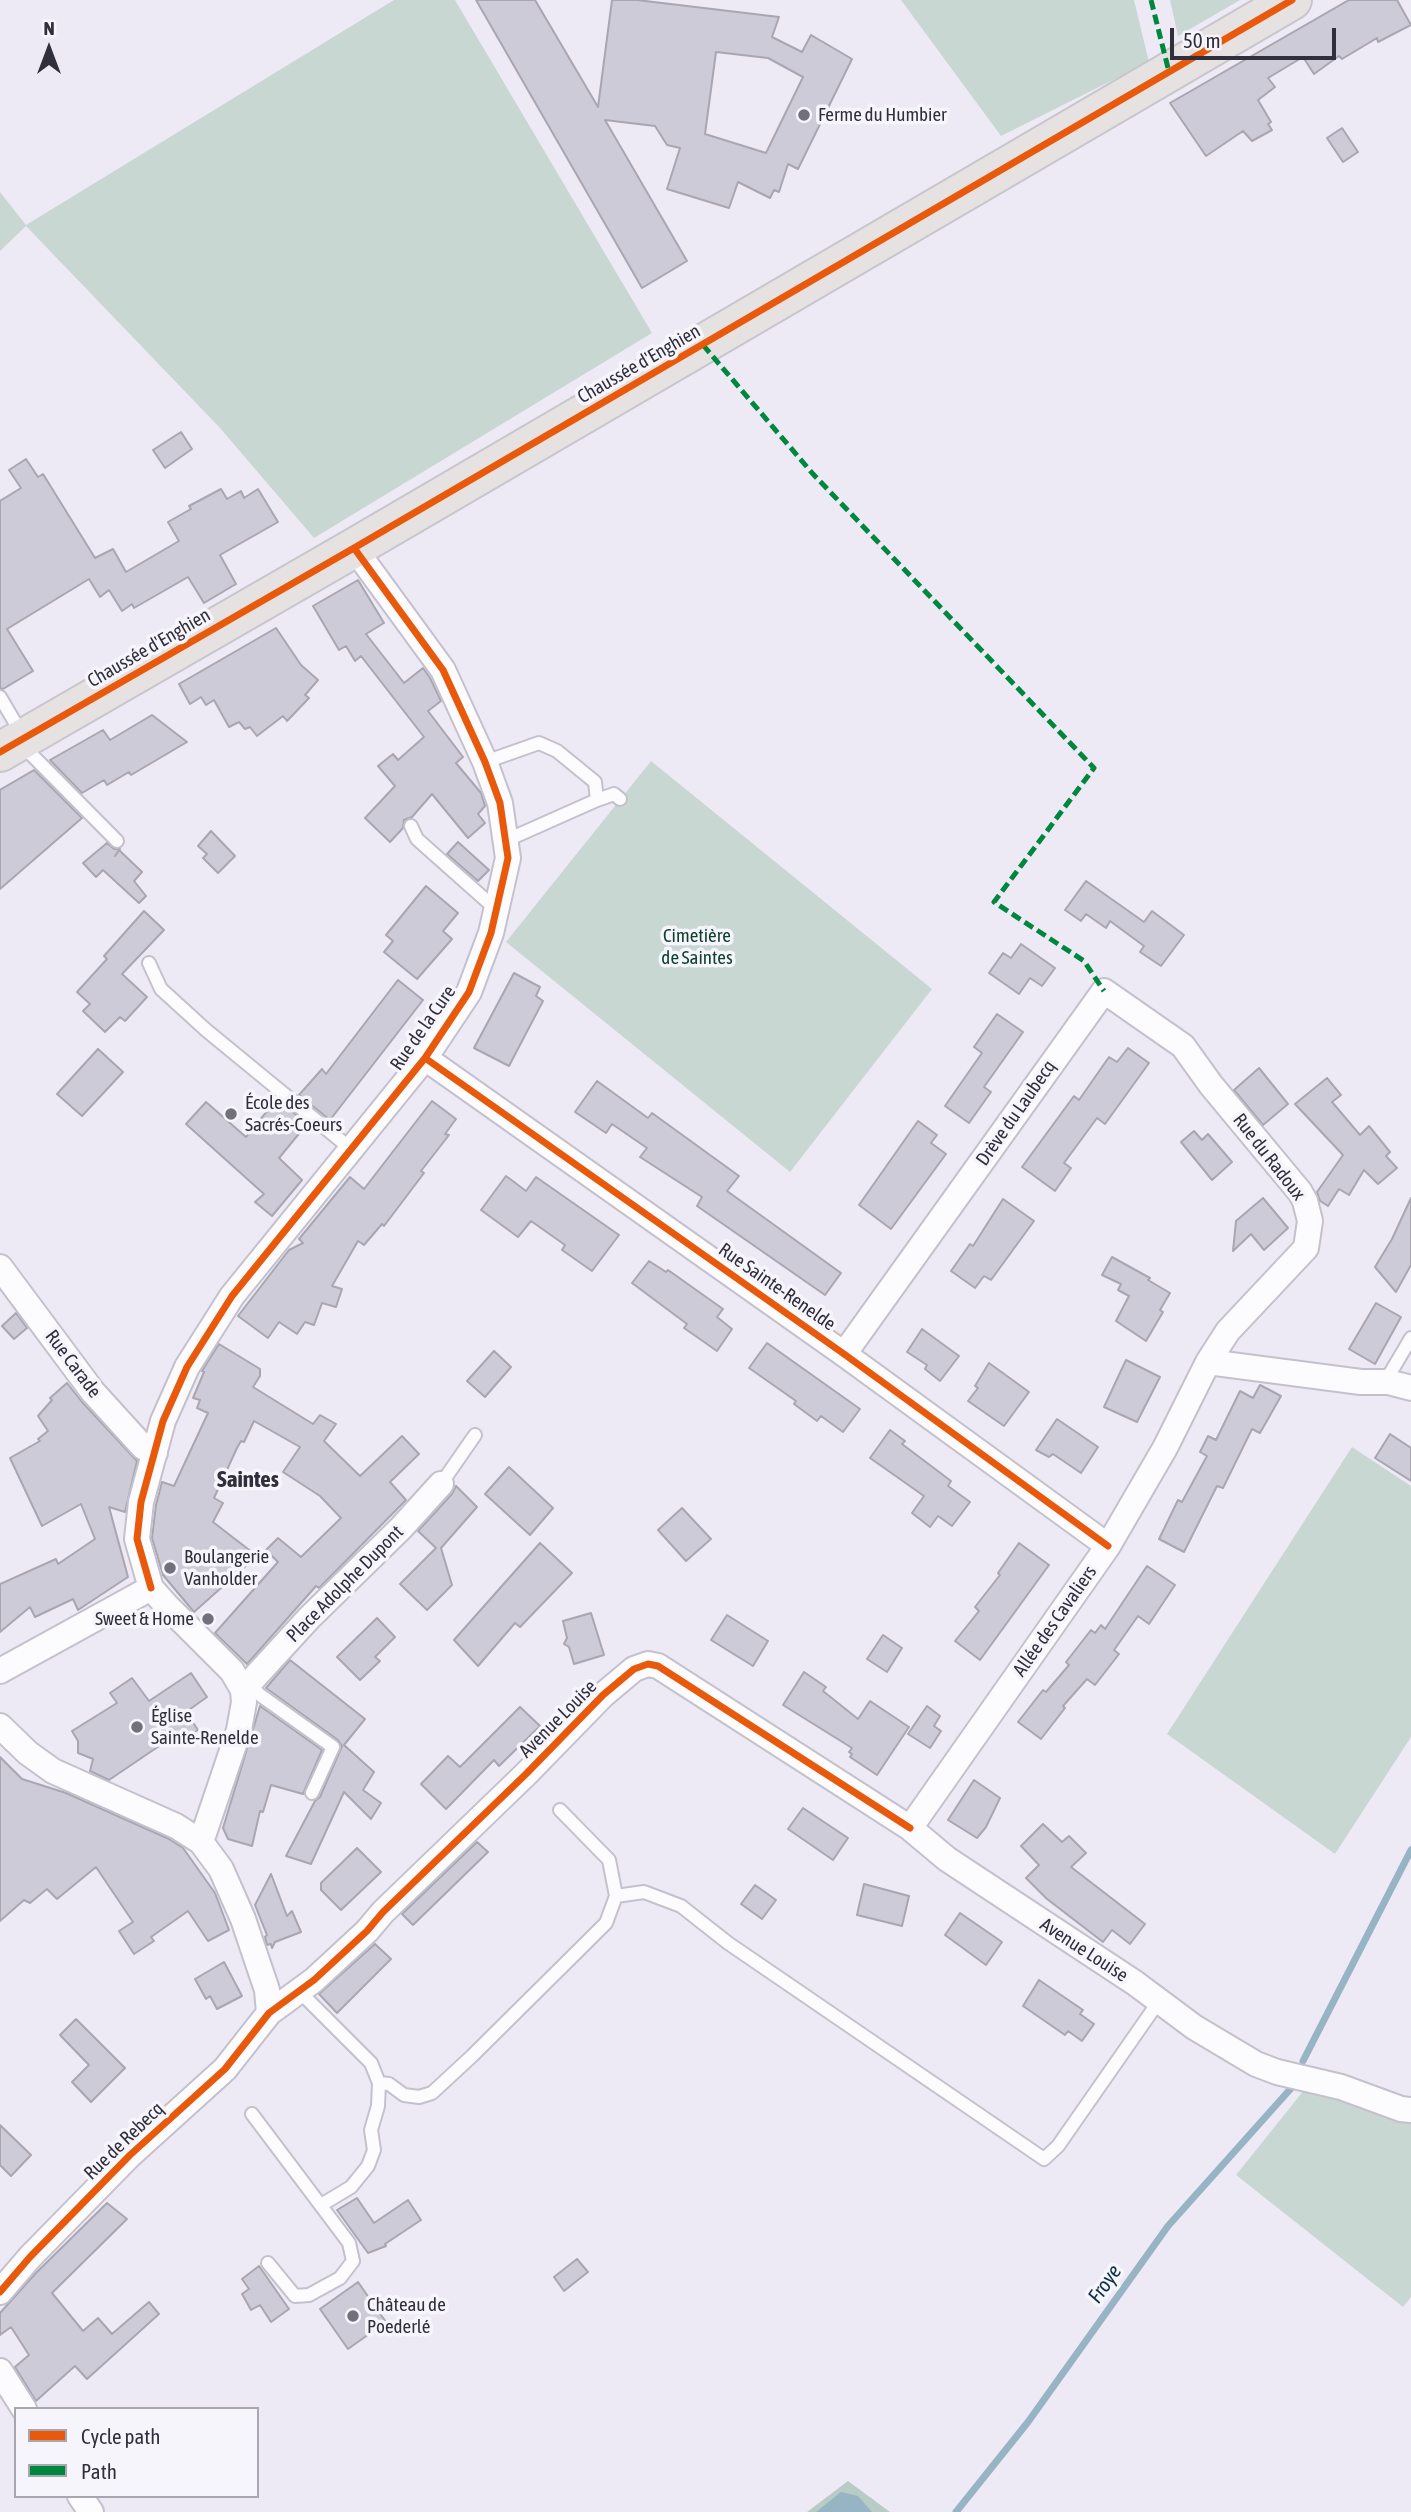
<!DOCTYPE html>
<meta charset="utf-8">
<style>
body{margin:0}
#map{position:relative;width:1411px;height:2512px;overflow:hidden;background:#edeaf6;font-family:"Asap Condensed",sans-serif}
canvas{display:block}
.legend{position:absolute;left:14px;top:2407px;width:245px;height:91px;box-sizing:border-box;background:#f7f5fc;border:2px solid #a8a6af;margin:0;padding:9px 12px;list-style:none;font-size:21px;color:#322f3c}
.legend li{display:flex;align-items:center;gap:14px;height:35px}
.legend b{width:35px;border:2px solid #a8a6af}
.north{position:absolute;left:14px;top:14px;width:70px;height:70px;-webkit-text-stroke:5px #f7f5fc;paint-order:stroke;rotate:0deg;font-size:19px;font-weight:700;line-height:28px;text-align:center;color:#322f3c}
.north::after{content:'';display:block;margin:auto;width:24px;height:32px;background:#322f3c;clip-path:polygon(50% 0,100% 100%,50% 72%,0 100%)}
.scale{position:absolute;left:1170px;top:28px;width:166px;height:32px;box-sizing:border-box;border:4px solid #322f3c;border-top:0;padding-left:9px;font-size:21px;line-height:24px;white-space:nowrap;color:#322f3c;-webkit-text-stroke:5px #f7f5fc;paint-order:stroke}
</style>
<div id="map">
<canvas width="1411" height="2512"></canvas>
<ul class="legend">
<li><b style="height:9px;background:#e8590c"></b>Cycle path</li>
<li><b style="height:9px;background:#00873e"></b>Path</li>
</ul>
<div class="north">N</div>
<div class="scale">50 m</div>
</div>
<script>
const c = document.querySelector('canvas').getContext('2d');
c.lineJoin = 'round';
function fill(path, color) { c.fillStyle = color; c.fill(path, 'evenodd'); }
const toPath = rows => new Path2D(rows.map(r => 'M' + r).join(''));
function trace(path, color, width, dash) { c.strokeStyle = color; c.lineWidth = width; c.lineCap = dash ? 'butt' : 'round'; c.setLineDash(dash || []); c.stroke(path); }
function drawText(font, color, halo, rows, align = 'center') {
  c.font = font + ' "Asap Condensed",sans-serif'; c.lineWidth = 7; c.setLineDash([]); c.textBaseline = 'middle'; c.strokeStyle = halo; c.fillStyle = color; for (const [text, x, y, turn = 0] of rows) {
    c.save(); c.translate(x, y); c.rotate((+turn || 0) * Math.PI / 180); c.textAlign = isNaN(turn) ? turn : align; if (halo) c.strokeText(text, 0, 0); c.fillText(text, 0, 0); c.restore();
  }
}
fill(toPath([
 [394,0,455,0,652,333,314,538,220,428,26,226,0,251,0,192,26,225],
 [901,0,1134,0,1149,62,1001,136],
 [1170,0,1240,0,1178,36],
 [651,761,932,989,790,1172,506,942],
 [1352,1447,1411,1486,1411,1737,1335,1854,1167,1734],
 [1304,2090,1411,2119,1411,2297,1403,2307,1236,2175]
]), '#c9d7d3');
fill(toPath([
 [848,2481,890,2512,807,2512]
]), '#b8ccc5');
fill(toPath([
 [841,2492,858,2496,872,2512,816,2512]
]), '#96b4c4');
trace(toPath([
 [1303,2061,1411,1850],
 [956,2512,1028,2422,1168,2226,1294,2085]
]), '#96b4c4', 7);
const building = toPath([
 [476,0,535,0,598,107,612,0,637,0,779,17,772,37,802,52,811,35,852,59,798,169,788,164,779,192,774,190,770,198,738,182,729,208,667,189,680,148,667,145,655,126,605,120,687,261,642,288,476,0],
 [716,52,768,58,803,77,766,153,705,134,716,52],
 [1349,0,1397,0,1411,25,1378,42,1377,38,1342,59,1339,56,1314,74,1303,57,1268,78,1275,87,1258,100,1271,122,1268,124,1272,130,1252,141,1243,131,1206,156,1170,103,1349,0],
 [1342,128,1358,152,1343,162,1327,138,1342,128],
 [181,432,192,449,165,468,153,450,181,432],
 [26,459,38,477,43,474,95,558,113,549,126,572,179,541,168,522,191,509,189,506,221,489,227,499,241,491,244,498,258,489,278,522,220,555,236,584,204,603,188,577,134,608,132,604,122,611,109,590,100,597,89,579,7,629,33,671,3,689,0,688,0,501,21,488,9,470,26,459],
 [358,580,384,623,366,634,404,683,423,668,430,678,441,701,428,711,463,757,456,763,481,793,485,806,478,814,485,823,468,838,432,794,412,817,404,820,403,828,390,842,365,818,395,786,378,766,393,754,398,760,424,737,361,656,355,661,346,646,339,650,313,606,358,580],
 [276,628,301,665,318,680,305,695,309,698,287,721,283,716,257,736,250,727,245,729,239,722,229,727,214,700,206,705,201,697,190,704,179,684,276,628],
 [152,715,187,742,131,775,129,772,107,785,104,780,82,793,50,760,103,730,110,740,152,715],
 [34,770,82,818,0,889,0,790,34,770],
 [211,831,235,856,218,873,203,858,207,854,198,846,211,831],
 [458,842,489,870,478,881,447,854,458,842],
 [107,843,114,849,120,849,115,856,119,850,142,872,134,881,146,896,139,903,103,870,96,877,83,863,107,843],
 [1086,881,1144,922,1152,911,1184,935,1161,966,1140,952,1144,946,1110,921,1106,928,1086,914,1081,921,1065,910,1086,881],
 [426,886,458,913,443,931,452,939,417,979,384,952,393,941,386,935,426,886],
 [144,911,164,930,122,974,147,997,125,1021,120,1017,105,1032,83,1011,90,1004,77,992,107,959,104,956,144,911],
 [1021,944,1055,968,1042,986,1030,978,1019,994,989,973,1003,953,1011,958,1021,944],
 [514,973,540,987,536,996,543,1001,509,1066,474,1048,514,973],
 [398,980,423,1000,330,1120,299,1095,322,1069,326,1074,398,980],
 [997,1014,1023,1032,984,1087,991,1092,969,1123,945,1106,982,1053,974,1047,997,1014],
 [1128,1048,1149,1063,1105,1124,1097,1118,1064,1163,1071,1168,1055,1191,1022,1167,1074,1096,1079,1100,1109,1057,1117,1062,1128,1048],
 [98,1049,123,1072,82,1116,57,1094,98,1049],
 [1259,1068,1288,1104,1263,1125,1234,1090,1259,1068],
 [1327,1078,1341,1095,1332,1102,1360,1135,1369,1126,1390,1152,1386,1156,1397,1168,1378,1184,1364,1170,1349,1195,1339,1189,1328,1206,1320,1201,1317,1192,1343,1155,1295,1104,1327,1078],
 [597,1081,648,1118,652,1113,739,1176,727,1191,841,1273,825,1295,697,1206,702,1197,640,1157,647,1148,612,1124,606,1133,575,1112,597,1081],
 [277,1099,307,1124,279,1158,302,1180,272,1216,255,1202,264,1194,186,1124,206,1102,246,1137,277,1099],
 [432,1101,456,1119,445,1134,449,1135,421,1171,424,1173,384,1226,382,1224,364,1245,358,1241,332,1286,342,1289,336,1307,322,1303,314,1325,305,1322,297,1334,279,1322,268,1338,238,1316,289,1250,303,1243,299,1239,350,1177,364,1189,432,1101],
 [918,1121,937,1135,931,1143,946,1154,891,1229,859,1205,918,1121],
 [1194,1131,1202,1140,1208,1134,1232,1162,1212,1180,1181,1142,1194,1131],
 [506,1176,526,1191,536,1177,619,1235,592,1271,562,1250,565,1245,531,1221,518,1237,481,1210,506,1176],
 [1263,1198,1288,1228,1264,1250,1251,1234,1233,1251,1236,1221,1263,1198],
 [1411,1198,1411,1265,1396,1292,1375,1267,1392,1239,1411,1198],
 [1003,1199,1034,1221,991,1280,984,1276,975,1288,951,1271,970,1244,973,1246,1003,1199],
 [1112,1257,1150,1278,1148,1280,1170,1293,1160,1310,1163,1312,1146,1341,1116,1321,1129,1296,1118,1290,1121,1284,1102,1275,1112,1257],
 [649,1261,666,1272,668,1270,723,1309,717,1317,732,1329,717,1351,684,1328,687,1324,632,1283,649,1261],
 [1376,1303,1401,1317,1375,1364,1349,1349,1376,1303],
 [16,1313,27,1328,14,1339,2,1326,16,1313],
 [922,1329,959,1356,940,1381,925,1369,927,1365,907,1352,922,1329],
 [767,1343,860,1409,843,1432,821,1416,817,1421,794,1404,796,1401,749,1368,767,1343],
 [219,1344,260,1369,260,1376,253,1387,313,1424,320,1415,336,1424,324,1441,360,1476,402,1436,419,1454,390,1482,406,1500,319,1588,316,1586,247,1664,215,1633,278,1562,266,1550,278,1538,301,1557,341,1518,320,1496,283,1472,300,1447,254,1421,244,1442,241,1441,237,1448,214,1498,223,1503,213,1522,257,1556,194,1612,163,1575,152,1538,156,1505,162,1482,174,1486,208,1413,197,1408,200,1400,193,1398,204,1372,202,1371,219,1344],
 [494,1351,511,1367,485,1397,467,1381,494,1351],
 [1126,1360,1160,1377,1137,1422,1104,1407,1126,1360],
 [989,1363,1029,1392,1004,1426,968,1401,978,1388,975,1386,989,1363],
 [67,1383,82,1402,137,1461,125,1512,109,1507,128,1577,78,1610,73,1599,35,1617,30,1607,0,1632,0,1584,56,1559,58,1564,95,1539,81,1504,42,1526,10,1458,40,1441,38,1439,48,1431,38,1416,52,1400,50,1398,67,1383],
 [1260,1385,1281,1396,1260,1433,1252,1429,1223,1488,1217,1486,1184,1552,1159,1539,1178,1500,1182,1502,1207,1456,1200,1452,1208,1436,1216,1440,1240,1391,1253,1398,1260,1385],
 [1057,1419,1098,1447,1081,1473,1053,1454,1049,1457,1036,1450,1057,1419],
 [890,1430,905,1441,902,1444,951,1481,948,1486,970,1502,952,1526,938,1516,930,1527,912,1513,924,1496,870,1458,890,1430],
 [1390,1434,1411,1448,1411,1481,1375,1458,1390,1434],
 [509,1467,553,1508,530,1535,485,1494,509,1467],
 [456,1486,477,1507,441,1548,452,1585,427,1610,400,1584,436,1548,418,1531,452,1494,456,1486],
 [682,1508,711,1539,686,1561,658,1530,682,1508],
 [540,1543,572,1573,520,1627,515,1623,478,1666,454,1640,540,1543],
 [1019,1543,1049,1565,980,1660,955,1641,979,1611,975,1607,1000,1575,998,1573,1019,1543],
 [1147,1566,1175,1585,1149,1624,1138,1616,1114,1650,1119,1654,1095,1685,1087,1679,1063,1706,1065,1708,1041,1739,1018,1722,1043,1690,1046,1692,1069,1665,1066,1662,1091,1630,1095,1633,1101,1625,1105,1629,1147,1566],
 [591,1613,604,1655,574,1664,569,1647,564,1644,567,1638,563,1621,591,1613],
 [727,1615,768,1641,753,1666,711,1640,727,1615],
 [377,1618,395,1637,375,1657,380,1661,360,1680,337,1657,377,1618],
 [883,1635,902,1648,887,1672,867,1659,883,1635],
 [290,1660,365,1719,344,1745,374,1772,363,1790,381,1803,371,1819,344,1792,311,1864,286,1856,315,1801,320,1797,342,1746,338,1740,266,1688,290,1660],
 [804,1672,826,1687,823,1691,858,1719,870,1701,909,1727,877,1775,850,1757,852,1754,849,1752,852,1748,783,1705,804,1672],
 [191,1673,207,1697,186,1712,198,1730,175,1744,171,1738,109,1780,90,1771,93,1759,78,1753,78,1741,72,1731,117,1703,110,1693,132,1678,149,1701,191,1673],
 [260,1706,322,1750,303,1794,271,1785,263,1812,260,1811,252,1846,228,1839,223,1828,260,1706],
 [927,1706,940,1716,934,1726,941,1731,930,1748,908,1734,927,1706],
 [520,1707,540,1726,499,1766,494,1760,446,1809,421,1784,448,1756,460,1767,520,1707],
 [0,1757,22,1779,66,1793,169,1839,183,1848,215,1893,229,1930,208,1941,188,1911,151,1937,154,1941,134,1954,119,1931,133,1922,96,1867,57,1899,47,1889,30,1903,24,1900,0,1921,0,1757],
 [974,1780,1000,1798,986,1827,977,1838,948,1820,974,1780],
 [803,1808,848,1838,833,1860,788,1829,803,1808],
 [1043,1824,1062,1842,1069,1836,1086,1853,1071,1867,1145,1924,1130,1944,1112,1930,1103,1942,1047,1899,1026,1878,1039,1865,1021,1846,1043,1824],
 [477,1842,488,1852,413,1925,402,1914,477,1842],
 [357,1848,381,1872,341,1910,321,1890,321,1883,357,1848],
 [271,1874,287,1916,292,1911,301,1932,275,1942,272,1948,271,1944,267,1945,265,1937,267,1935,255,1905,271,1874],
 [864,1884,909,1896,902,1926,857,1915,864,1884],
 [755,1885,776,1900,762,1919,741,1904,755,1885],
 [960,1913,1002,1942,986,1965,945,1935,960,1913],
 [375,1944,391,1959,337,2013,319,1994,375,1944],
 [224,1962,242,1996,217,2009,210,1996,206,1999,195,1979,224,1962],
 [1039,1980,1083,2010,1080,2014,1094,2024,1082,2041,1068,2031,1065,2035,1023,2006,1039,1980],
 [76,2019,125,2068,91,2102,72,2082,89,2065,60,2035,76,2019],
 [0,2125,31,2155,11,2176,0,2165,0,2125],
 [357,2198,374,2223,408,2200,421,2220,385,2244,386,2246,368,2253,337,2210,357,2198],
 [107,2203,127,2219,52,2293,83,2331,98,2318,112,2334,149,2302,159,2314,87,2379,75,2366,36,2401,15,2367,29,2355,11,2327,0,2335,0,2313,36,2273,107,2203],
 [577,2259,588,2272,564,2291,554,2277,577,2259],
 [259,2266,289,2309,271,2322,260,2305,251,2310,242,2294,249,2289,242,2279,259,2266],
 [358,2282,386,2322,348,2349,320,2309,358,2282]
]);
fill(building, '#cecbd8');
trace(building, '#a9a6b1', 2);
const service = toPath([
 [0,697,23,736],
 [21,744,117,841],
 [485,762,539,743,557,751,595,782,597,800],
 [411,826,417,839,489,903,498,904],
 [507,840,597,800,614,794,620,799],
 [149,963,161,989,206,1030,351,1149],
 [1385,1382,1411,1338],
 [441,1484,475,1435],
 [249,1683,260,1695,333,1747,312,1793],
 [616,1896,644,1892,681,1906,728,1943,1044,2159,1058,2146,1159,2001],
 [299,1991,371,2063,379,2083,378,2106,371,2130,374,2150,368,2166,351,2187,321,2205],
 [379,2083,389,2084,404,2095,419,2097,432,2093,472,2056,606,1923,616,1896,609,1860,560,1810],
 [252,2114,349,2243,353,2261,340,2278,309,2295,295,2296,268,2263]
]);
const minor = toPath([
 [425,1058,844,1354,1108,1546],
 [0,1267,93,1392,143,1447,155,1453],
 [844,1354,1104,991,1183,1046,1211,1085,1300,1192,1305,1201,1310,1221,1306,1248,1228,1331,1208,1362,1165,1448,1108,1546,910,1828],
 [1208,1362,1361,1382,1388,1382,1411,1388],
 [151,1588,137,1539,141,1502,163,1421,187,1367,232,1296,425,1058,469,992,491,933,508,858,500,803,485,762,443,670,354,548],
 [0,1671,151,1588,167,1606,232,1671,243,1690,244,1702,239,1730,201,1842],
 [243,1690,309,1618,401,1528,441,1484],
 [0,1726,28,1753,53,1771,176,1826,201,1842,221,1869,243,1919,267,1990,269,2013],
 [0,2292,30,2257,130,2155,225,2069,269,2013,314,1980,367,1931,383,1912,526,1774,603,1695,634,1669,648,1664,658,1666,910,1828,947,1859,1135,1983,1194,2027,1256,2064,1277,2072,1341,2087,1401,2109,1411,2110],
 [0,2371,24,2409],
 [80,2496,91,2512]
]);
const primary = toPath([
 [0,752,354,548,1292,0]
]);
trace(service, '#c4c1cd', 16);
trace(minor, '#c4c1cd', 28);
trace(primary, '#c8c6cd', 42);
trace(service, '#fcfcfe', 12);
trace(minor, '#fcfcfe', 24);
trace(primary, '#e6e2e1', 38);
trace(toPath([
 [1151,0,1169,72],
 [703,345,813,474,1094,768,994,902,1084,961,1104,991]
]), '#00873e', 5, [10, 5]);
trace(toPath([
 [0,752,354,548,1292,0],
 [425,1058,844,1354,1108,1546],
 [151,1588,137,1539,141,1502,163,1421,187,1367,232,1296,425,1058,469,992,491,933,508,858,500,803,485,762,443,670,354,548],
 [0,2292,30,2257,130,2155,225,2069,269,2013,314,1980,367,1931,383,1912,526,1774,603,1695,634,1669,648,1664,658,1666,910,1828]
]), '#e8590c', 7);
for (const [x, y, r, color] of [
 [804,115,7,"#73707d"],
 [231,1114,7,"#73707d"],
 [170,1568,7,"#73707d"],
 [208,1619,7,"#73707d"],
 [137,1727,7,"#73707d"],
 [353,2316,7,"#73707d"]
]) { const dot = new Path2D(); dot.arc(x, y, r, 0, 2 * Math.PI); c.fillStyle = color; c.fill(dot); trace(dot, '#f7f5fc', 2.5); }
drawText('19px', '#322f3c', '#f7f5fc', [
 ["Ferme du Humbier",818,115],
 ["École des",245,1103],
 ["Sacrés-Coeurs",245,1125],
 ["Boulangerie",184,1557],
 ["Vanholder",184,1579],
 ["Sweet & Home",194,1619,"right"],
 ["Église",151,1716],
 ["Sainte-Renelde",151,1738],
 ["Château de",367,2305],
 ["Poederlé",367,2327]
], 'left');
drawText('19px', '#322f3c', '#f7f5fc', [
 ["Chaussée d'Enghien",639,364,-30],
 ["Chaussée d'Enghien",149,648,-30],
 ["Rue de la Cure",423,1028,-55],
 ["Drève du Laubecq",1016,1113,-55],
 ["Rue du Radoux",1269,1157,52],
 ["Rue Sainte-Renelde",777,1287,35],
 ["Rue Carade",73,1364,53],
 ["Place Adolphe Dupont",345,1584,-45],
 ["Allée des Cavaliers",1055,1621,-55],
 ["Avenue Louise",558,1719,-45],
 ["Avenue Louise",1084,1950,33],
 ["Rue de Rebecq",124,2141,-44]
]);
drawText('19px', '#0e422b', '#f7f5fc', [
 ["Cimetière",697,936],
 ["de Saintes",697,958]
]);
drawText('italic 21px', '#093341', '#f7f5fc', [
 ["Froye",1105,2284,-55]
]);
drawText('bold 23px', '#322f3c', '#f7f5fc', [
 ["Saintes",248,1480]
]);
</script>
